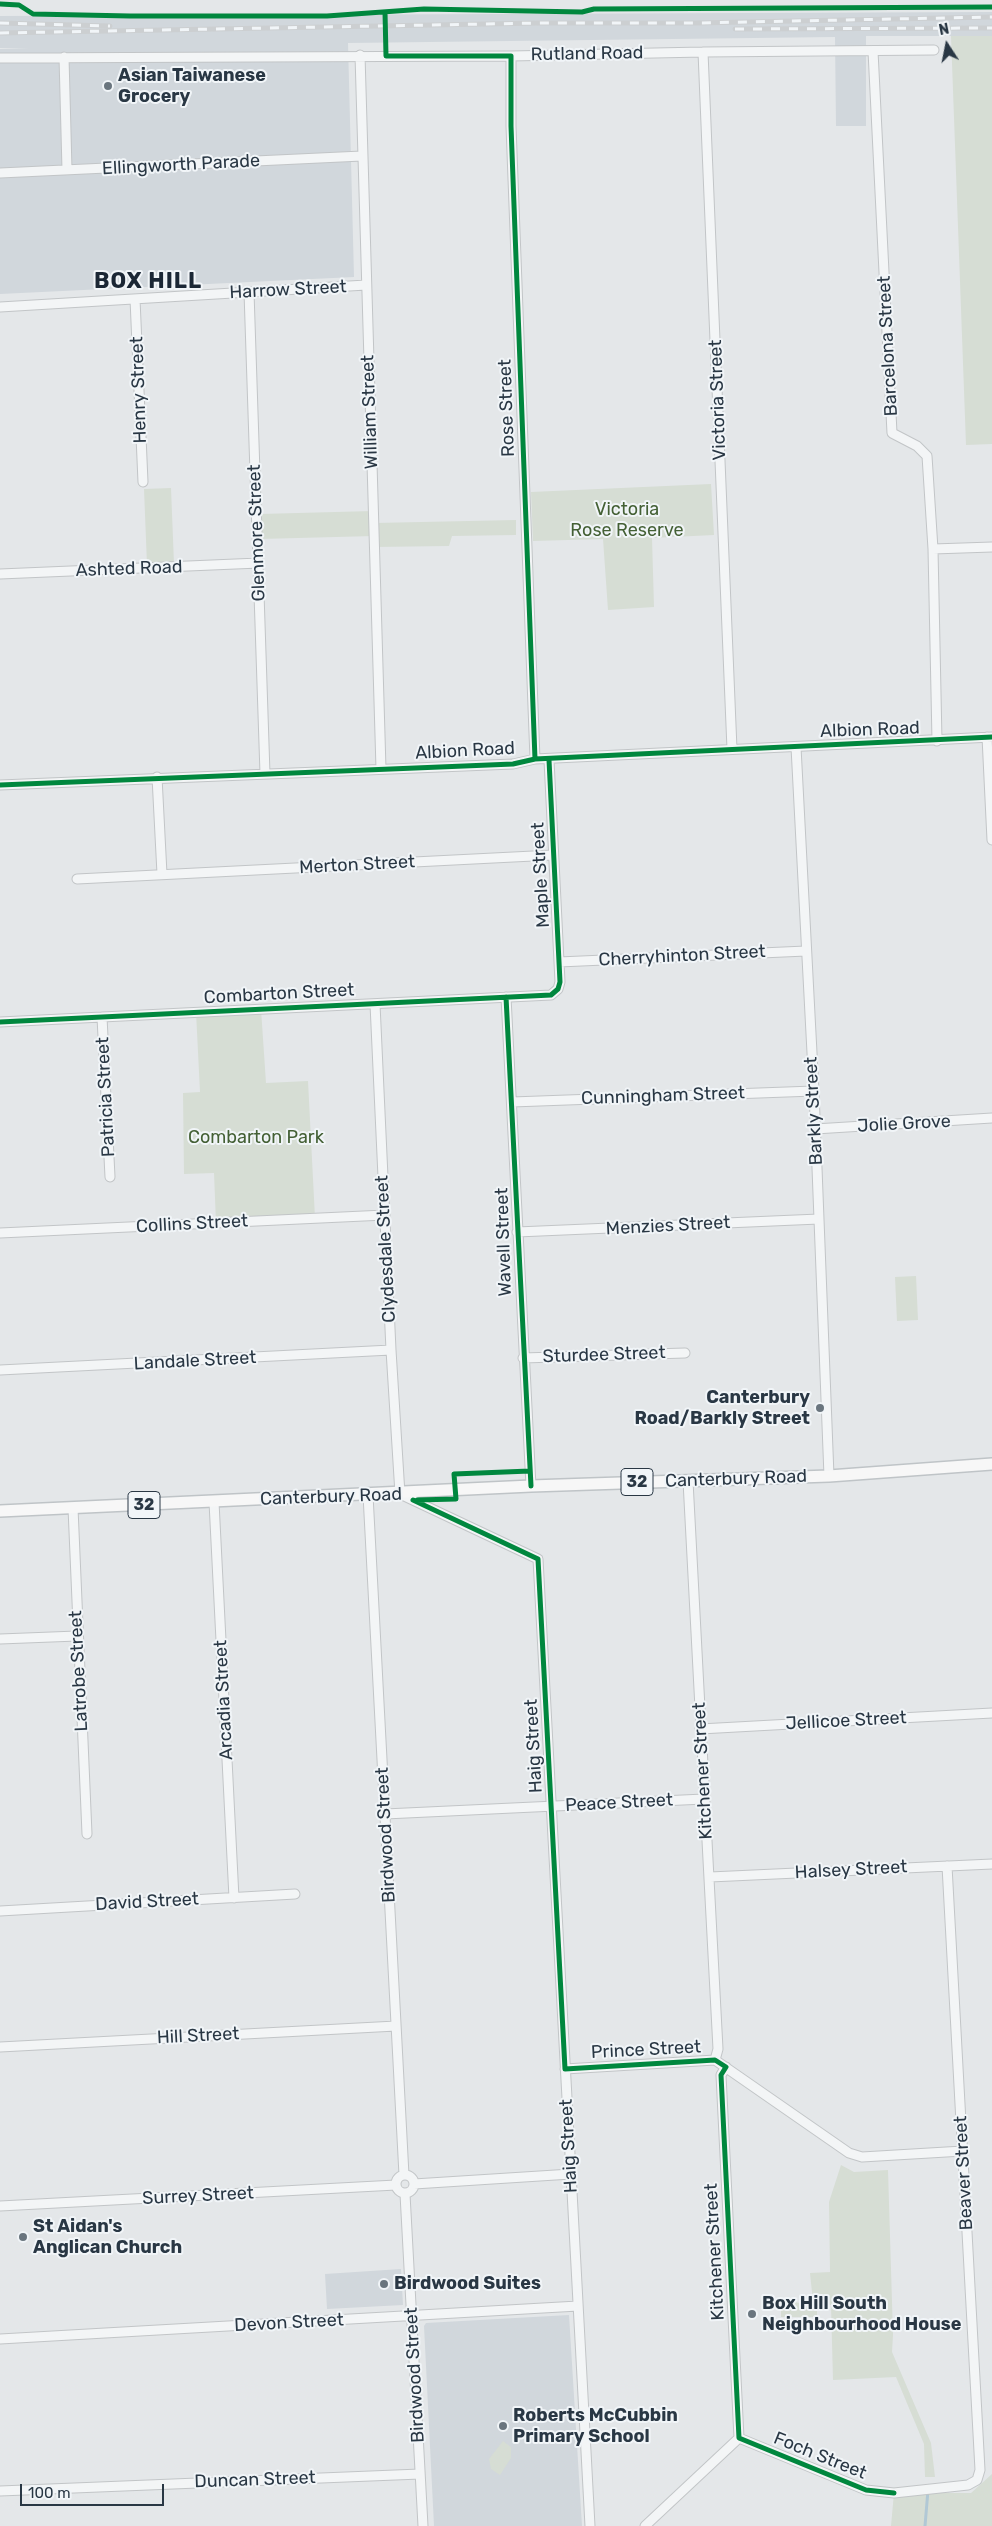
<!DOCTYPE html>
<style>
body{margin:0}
#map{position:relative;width:992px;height:2526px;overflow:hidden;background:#e4e7e9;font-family:Rubik,sans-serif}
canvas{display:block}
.north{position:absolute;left:922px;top:20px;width:50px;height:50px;-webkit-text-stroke:4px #f1f5f8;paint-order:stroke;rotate:349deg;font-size:14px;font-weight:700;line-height:20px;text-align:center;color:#293744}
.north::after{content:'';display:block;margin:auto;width:18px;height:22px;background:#293744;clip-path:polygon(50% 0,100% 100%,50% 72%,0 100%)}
.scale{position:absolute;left:20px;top:2484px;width:144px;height:22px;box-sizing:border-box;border:2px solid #293744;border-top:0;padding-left:6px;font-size:15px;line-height:18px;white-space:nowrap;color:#293744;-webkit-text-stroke:4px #f1f5f8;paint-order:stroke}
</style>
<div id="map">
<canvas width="992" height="2526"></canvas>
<div class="north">N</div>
<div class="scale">100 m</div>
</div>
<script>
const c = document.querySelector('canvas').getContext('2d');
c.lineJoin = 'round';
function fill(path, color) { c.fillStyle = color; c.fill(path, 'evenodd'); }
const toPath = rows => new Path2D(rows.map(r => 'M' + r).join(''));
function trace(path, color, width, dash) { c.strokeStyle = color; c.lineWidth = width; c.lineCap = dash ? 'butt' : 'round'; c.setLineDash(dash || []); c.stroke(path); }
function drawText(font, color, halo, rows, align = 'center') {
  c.font = font + ' Rubik,sans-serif'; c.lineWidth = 4; c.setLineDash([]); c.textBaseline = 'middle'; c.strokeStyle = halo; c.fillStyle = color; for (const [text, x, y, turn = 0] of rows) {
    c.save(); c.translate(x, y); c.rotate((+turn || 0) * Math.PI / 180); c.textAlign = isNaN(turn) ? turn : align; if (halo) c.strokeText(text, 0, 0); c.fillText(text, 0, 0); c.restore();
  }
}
fill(toPath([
 [992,12,992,36,866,36,866,126,836,126,835,37,348,43,354,277,0,294,0,49,29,48,0,48,0,16],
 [401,2269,403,2305,327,2309,325,2274],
 [569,2315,582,2526,434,2526,424,2326,426,2323]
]), '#d1d7dc');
fill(toPath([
 [951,36,992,36,992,444,966,445],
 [711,484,714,535,652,538,654,607,608,610,603,539,533,541,531,492],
 [171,488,174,564,147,565,144,489],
 [373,511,374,523,516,520,516,535,452,536,449,546,374,547,374,536,260,539,260,514],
 [261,1009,266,1083,308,1081,315,1218,216,1223,214,1173,184,1174,183,1093,200,1092,196,1012],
 [916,1276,918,1320,897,1321,895,1277],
 [841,2165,854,2172,888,2170,893,2335,892,2352,931,2443,935,2477,925,2477,924,2444,896,2377,833,2380,831,2305,813,2302,810,2273,830,2272,829,2202],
 [781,2300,800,2303,803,2306,809,2304,817,2308,817,2317,781,2317],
 [503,2441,511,2447,511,2458,500,2475,491,2469,489,2459],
 [992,2474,992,2526,891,2526,894,2493,971,2493]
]), '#d6ddd4');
trace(toPath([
 [925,2526,928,2490]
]), '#b1c8d5', 3);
const minor = toPath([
 [873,51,892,433,917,446,927,456,933,549,937,741],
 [703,52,732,749],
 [360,55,381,769],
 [511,56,511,126,535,759],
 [64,57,67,170],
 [0,58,511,56,703,52,934,50],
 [0,173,362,156],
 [249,292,265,774],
 [135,299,143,482],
 [0,307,366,285],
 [933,549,992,547],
 [0,574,259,563],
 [987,737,992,840],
 [796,747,814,1091,829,1476],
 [157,777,162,874],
 [0,785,513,764,535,759,992,737],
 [77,879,553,855],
 [559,962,806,951],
 [506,997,531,1486],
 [375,1004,391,1350,400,1494,538,1559,590,2526],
 [102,1017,110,1177],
 [0,1022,551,995,558,989,560,982,549,760],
 [512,1102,814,1091],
 [815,1129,992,1118],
 [517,1232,819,1219],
 [0,1233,385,1215],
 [523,1358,685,1353],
 [0,1370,391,1350],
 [688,1481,718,2049,715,2060],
 [368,1495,404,2175],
 [214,1502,234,1898],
 [73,1508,87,1834],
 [0,1639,77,1636],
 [700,1729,992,1713],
 [385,1814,704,1799],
 [710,1877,992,1864],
 [0,1911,295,1894],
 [0,2047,396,2026],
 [726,2067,721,2075,739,2438],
 [565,2069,715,2060,849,2153,862,2157,963,2151],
 '396 2184a9 9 0 1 1 18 0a9 9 0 1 1-18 0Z',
 [414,2184,571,2174],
 [405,2194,423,2526],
 [0,2206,396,2185],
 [0,2339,578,2306],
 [739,2438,866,2490,894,2493,968,2485,977,2480,980,2470,947,1866],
 [0,2491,420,2474],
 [645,2526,739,2438]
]);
const major = toPath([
 [0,1511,531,1486,829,1476,992,1464]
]);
trace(minor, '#c2c5c7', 11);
trace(major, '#bfc4c7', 14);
trace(minor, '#f3f5f6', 9);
trace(major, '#f7f7f7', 11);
const rail = toPath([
 [0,23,110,26],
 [735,29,992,28],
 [0,33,540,23,696,23,992,17]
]);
trace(rail, '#cccfd1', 5);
trace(rail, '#f1f5f8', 3, [9]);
trace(toPath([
 [0,4,19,5,33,14,130,16,327,16,424,9,582,12,594,9,992,7],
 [385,12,386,56,511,56,511,126,535,759],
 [0,785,513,764,535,759,992,737],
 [506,997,531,1486],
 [0,1022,551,995,558,989,560,982,549,760],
 [413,1500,538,1559,565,2069,715,2060,726,2067,721,2075,739,2438,866,2490,894,2493],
 [417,1500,456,1499,454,1474,530,1471]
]), '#00873e', 5);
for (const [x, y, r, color] of [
 [108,86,5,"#6a757e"],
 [820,1408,5,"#6a757e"],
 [23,2237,5,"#6a757e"],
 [384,2284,5,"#6a757e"],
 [752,2314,5,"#6a757e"],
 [503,2426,5,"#6a757e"]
]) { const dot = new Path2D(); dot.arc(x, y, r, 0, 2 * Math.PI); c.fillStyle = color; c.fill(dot); trace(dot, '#f1f5f8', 2); }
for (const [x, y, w] of [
 [637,1482,32],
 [144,1505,32]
]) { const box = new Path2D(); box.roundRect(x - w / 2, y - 13.5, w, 27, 4); c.fillStyle = '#f1f5f8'; c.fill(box); trace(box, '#293744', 1); }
drawText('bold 16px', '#293744', null, [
 ["32",637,1482],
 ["32",144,1505]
]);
drawText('18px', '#293744', '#f1f5f8', [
 ["Rutland Road",587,54,-1],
 ["Ellingworth Parade",181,165,-3],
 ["Harrow Street",288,290,-3],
 ["Barcelona Street",888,346,-93],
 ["Henry Street",139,390,-92],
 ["Victoria Street",718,400,-92],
 ["Rose Street",507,408,-92],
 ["William Street",370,412,-92],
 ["Glenmore Street",257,533,-92],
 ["Ashted Road",129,569,-2],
 ["Albion Road",870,730,-2],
 ["Albion Road",465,751,-3],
 ["Merton Street",357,865,-3],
 ["Maple Street",541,875,-93],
 ["Cherryhinton Street",682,956,-3],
 ["Combarton Street",279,994,-3],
 ["Cunningham Street",663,1096,-2],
 ["Patricia Street",106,1097,-93],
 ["Barkly Street",814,1111,-93],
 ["Jolie Grove",904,1124,-3],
 ["Collins Street",192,1224,-3],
 ["Menzies Street",668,1226,-3],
 ["Wavell Street",504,1242,-92],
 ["Clydesdale Street",386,1249,-93],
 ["Sturdee Street",604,1355,-2],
 ["Landale Street",195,1361,-3],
 ["Canterbury Road",736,1479,-2],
 ["Canterbury Road",331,1497,-2],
 ["Latrobe Street",79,1671,-93],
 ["Arcadia Street",224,1700,-93],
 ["Jellicoe Street",846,1721,-3],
 ["Haig Street",534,1746,-93],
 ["Kitchener Street",703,1771,-93],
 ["Peace Street",619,1803,-3],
 ["Birdwood Street",386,1835,-93],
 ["Halsey Street",851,1870,-3],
 ["David Street",147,1902,-3],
 ["Hill Street",198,2036,-3],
 ["Prince Street",646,2050,-3],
 ["Haig Street",569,2146,-93],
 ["Beaver Street",964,2173,-93],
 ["Surrey Street",198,2196,-3],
 ["Kitchener Street",715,2252,-93],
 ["Devon Street",289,2323,-3],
 ["Birdwood Street",415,2375,-93],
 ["Foch Street",820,2456,22],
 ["Duncan Street",255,2480,-2]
]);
drawText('bold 18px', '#293744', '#f1f5f8', [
 ["Asian Taiwanese",118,76],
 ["Grocery",118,97],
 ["Canterbury",810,1398,"right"],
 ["Road/Barkly Street",810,1419,"right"],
 ["St Aidan's",33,2227],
 ["Anglican Church",33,2248],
 ["Birdwood Suites",394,2284],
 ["Box Hill South",762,2304],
 ["Neighbourhood House",762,2325],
 ["Roberts McCubbin",513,2416],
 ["Primary School",513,2437]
], 'left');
drawText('18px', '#446035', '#f1f5f8', [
 ["Victoria",627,510],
 ["Rose Reserve",627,531],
 ["Combarton Park",256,1138]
]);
c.letterSpacing = '1px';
drawText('bold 22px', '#1b2735', '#f1f5f8', [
 ["BOX HILL",148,282]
]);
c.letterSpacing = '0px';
</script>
